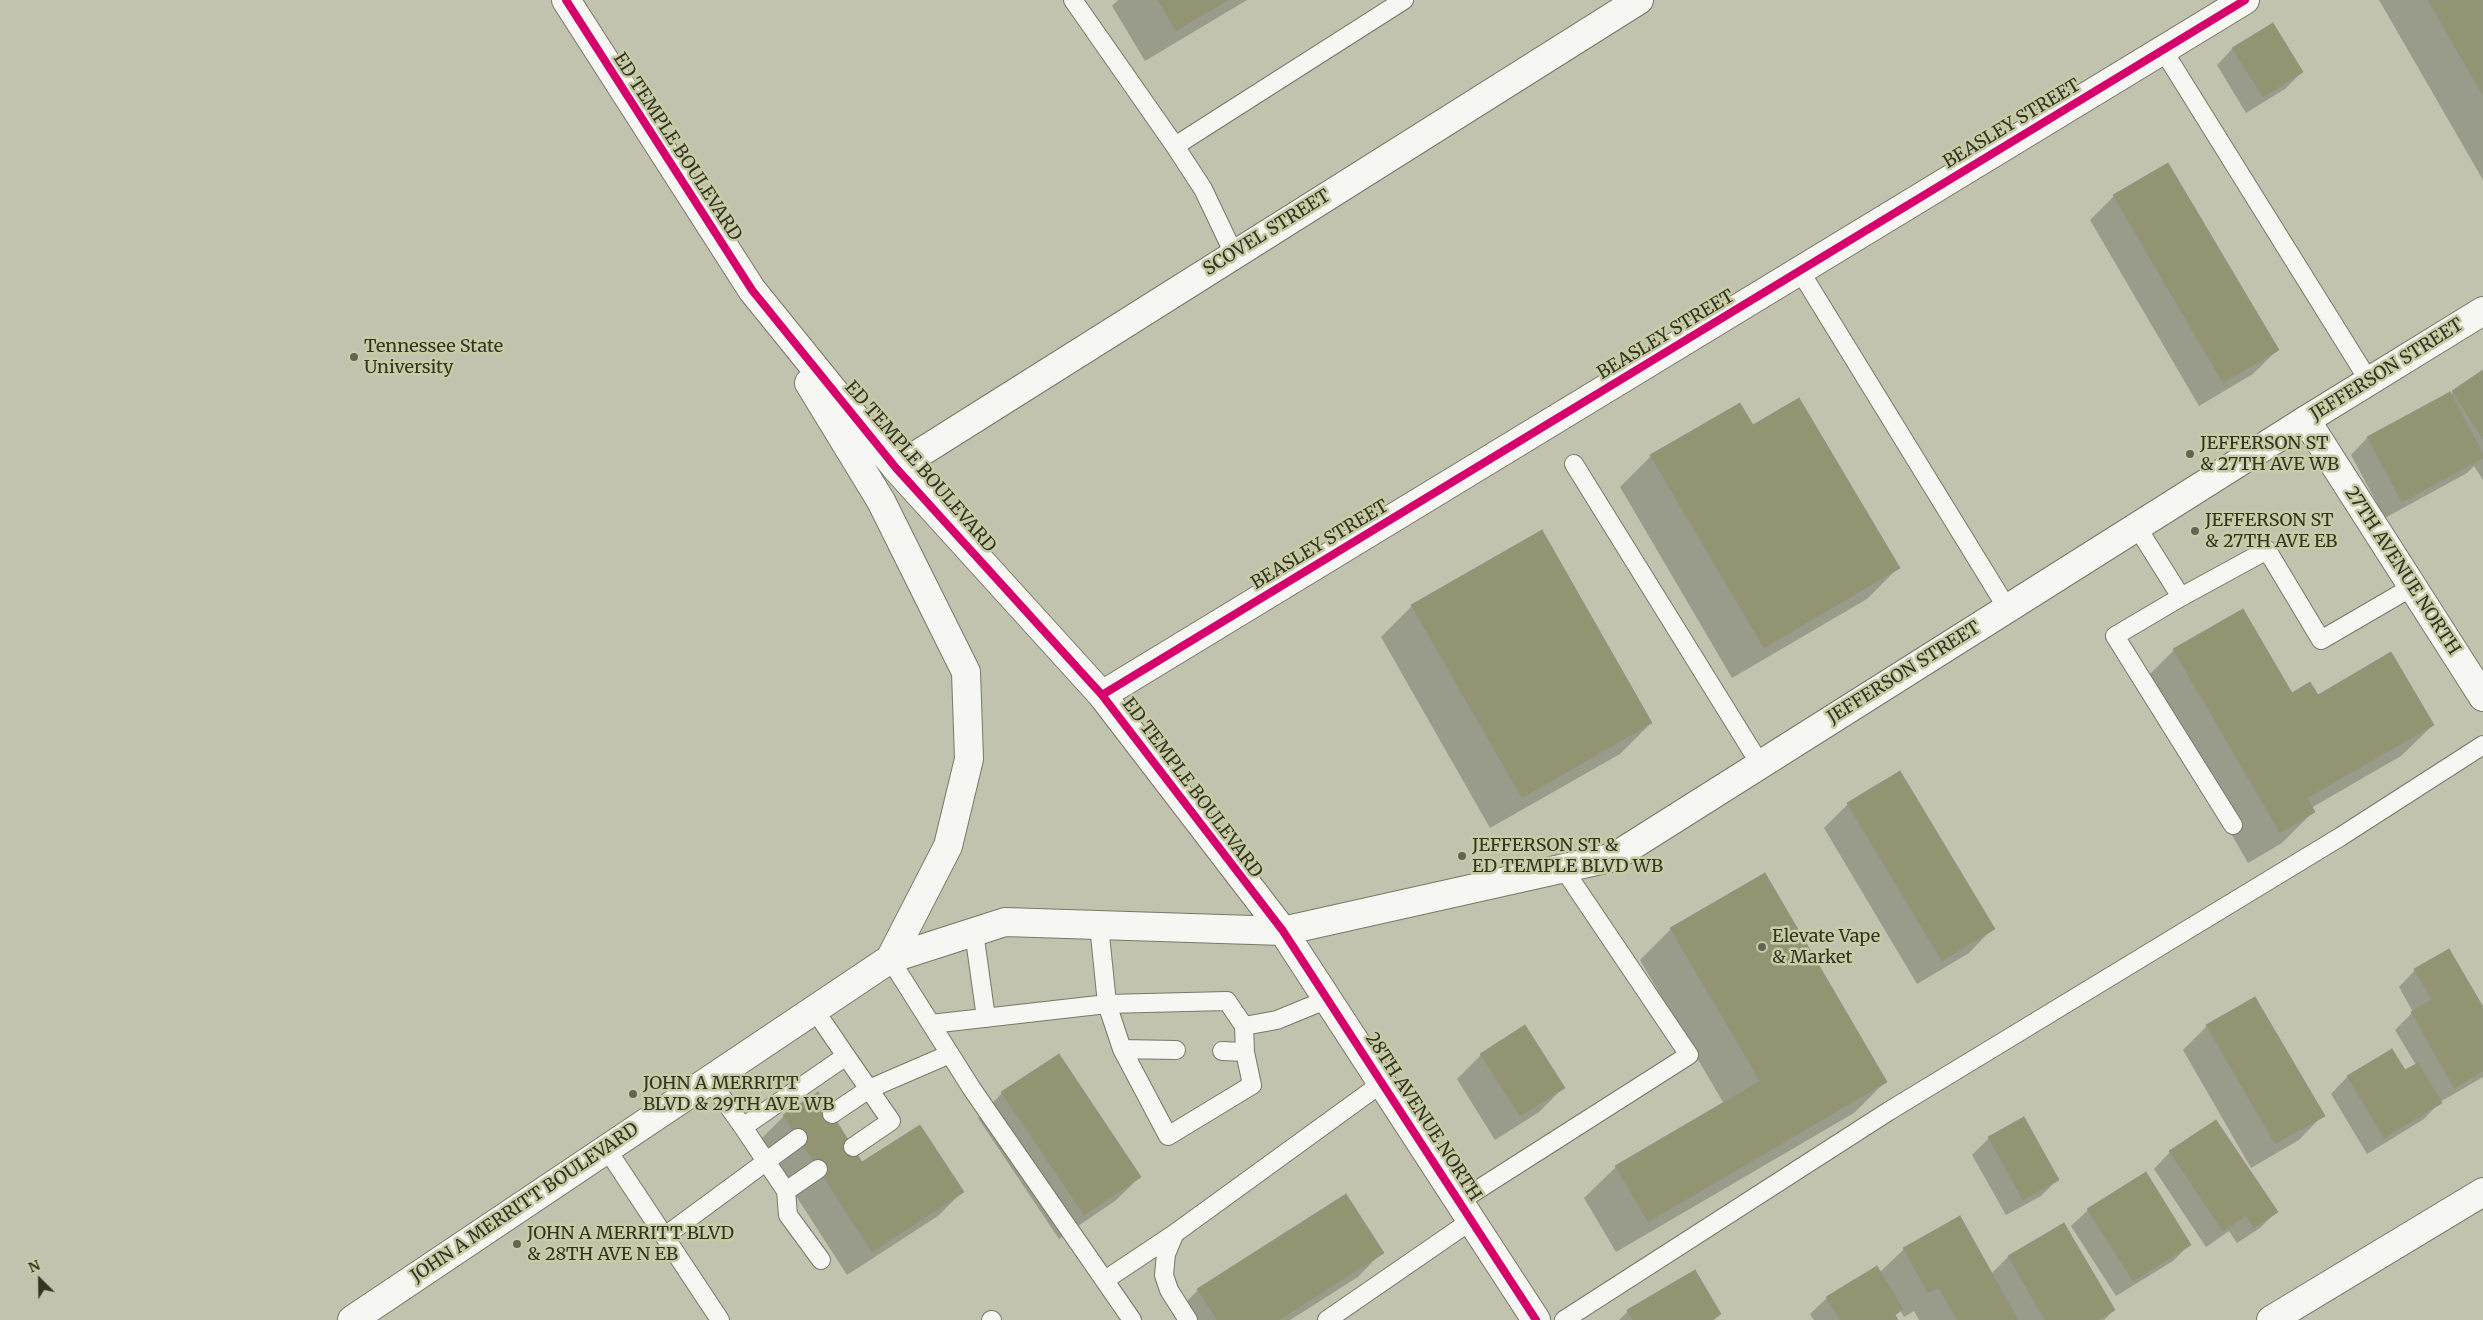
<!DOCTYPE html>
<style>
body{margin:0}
#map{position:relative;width:2483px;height:1320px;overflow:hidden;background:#c1c3ae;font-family:Merriweather,serif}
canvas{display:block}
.north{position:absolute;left:15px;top:1255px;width:50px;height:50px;-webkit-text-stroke:4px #c8cca5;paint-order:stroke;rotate:337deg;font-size:14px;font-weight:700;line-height:20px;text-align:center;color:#313323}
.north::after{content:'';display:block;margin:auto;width:18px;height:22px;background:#313323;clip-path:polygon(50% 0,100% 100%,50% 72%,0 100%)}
</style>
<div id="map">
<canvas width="2483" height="1320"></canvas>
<div class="north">N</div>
</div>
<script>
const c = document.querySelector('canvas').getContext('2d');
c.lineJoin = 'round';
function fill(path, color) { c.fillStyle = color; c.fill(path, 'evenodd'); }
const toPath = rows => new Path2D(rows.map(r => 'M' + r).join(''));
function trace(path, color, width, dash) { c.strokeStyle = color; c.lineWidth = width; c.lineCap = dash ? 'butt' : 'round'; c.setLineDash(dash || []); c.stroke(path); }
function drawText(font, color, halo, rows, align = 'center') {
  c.font = font + ' Merriweather,serif'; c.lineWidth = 5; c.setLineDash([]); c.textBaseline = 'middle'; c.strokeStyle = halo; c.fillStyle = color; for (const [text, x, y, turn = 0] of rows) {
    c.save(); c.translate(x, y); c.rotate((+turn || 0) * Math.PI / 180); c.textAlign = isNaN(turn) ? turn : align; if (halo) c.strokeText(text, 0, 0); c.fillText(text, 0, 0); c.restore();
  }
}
fill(toPath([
 [1118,0,1247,0,1145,61,1112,6],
 [2379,0,2483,0,2483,180],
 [2233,48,2302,72,2285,89,2246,113,2217,65],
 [2114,196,2277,350,2253,374,2199,406,2090,220],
 [2483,372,2483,480,2474,466,2467,473,2385,518,2351,455,2367,438,2449,395],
 [1752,427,1898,568,1867,599,1732,678,1620,487,1651,456],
 [1412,606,1651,723,1620,754,1490,828,1381,637],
 [2174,650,2291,695,2317,697,2433,725,2401,756,2311,808,2313,812,2282,843,2248,863,2143,681],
 [1848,804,1993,928,1969,953,1917,984,1824,828],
 [1671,929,1885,1082,1854,1113,1616,1252,1584,1198,1616,1167,1724,1104,1640,960],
 [2415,970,2483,1010,2483,1077,2440,1102,2424,1119,2367,1154,2331,1094,2347,1077,2392,1050,2404,1072,2416,1065,2395,1030,2413,1012,2399,987],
 [2207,1026,2323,1115,2299,1140,2251,1168,2183,1050],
 [1481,1055,1563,1088,1539,1112,1495,1140,1457,1079],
 [1058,1056,1140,1177,1115,1201,1059,1239,978,1118,1002,1093],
 [784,1116,862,1163,962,1192,938,1216,847,1275,760,1140],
 [1989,1138,2057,1180,2041,1196,2006,1215,1972,1155],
 [2170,1152,2276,1212,2260,1228,2237,1243,2229,1231,2206,1247,2154,1169],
 [2088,1210,2189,1245,2173,1261,2116,1296,2071,1226],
 [2064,1225,2114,1310,2104,1320,1919,1320,1914,1311,1904,1317,1900,1310,1894,1316,1897,1320,1814,1320,1810,1314,1827,1298,1880,1272,1904,1249,1991,1274,2008,1257],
 [1382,1252,1358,1277,1290,1320,1177,1320,1174,1314,1198,1290],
 [1628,1311,1720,1314,1714,1320,1619,1320]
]), '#0003');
const building = toPath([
 [1158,0,1228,0,1176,31,1158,0],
 [2428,0,2483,0,2483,96,2428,0],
 [2273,23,2303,72,2263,97,2232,48,2273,23],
 [2168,163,2279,350,2223,383,2113,195,2168,163],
 [2483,370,2483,439,2452,391,2483,370],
 [2450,392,2483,454,2483,458,2402,502,2367,437,2450,392],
 [1799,398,1900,568,1764,648,1650,455,1740,403,1753,425,1799,398],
 [1542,530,1652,723,1522,798,1411,605,1542,530],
 [2243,609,2292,693,2310,682,2318,695,2391,652,2434,725,2307,798,2315,812,2280,833,2173,649,2243,609],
 [1900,771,1995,929,1942,961,1847,803,1900,771],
 [1765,873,1887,1082,1648,1222,1615,1166,1760,1081,1670,928,1765,873],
 [2449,949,2483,1007,2483,1071,2454,1088,2411,1012,2432,999,2414,969,2449,949],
 [2255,997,2325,1116,2275,1144,2206,1025,2255,997],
 [1525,1025,1565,1088,1520,1116,1480,1054,1525,1025],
 [2392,1049,2405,1070,2418,1063,2442,1103,2384,1138,2347,1076,2392,1049],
 [1059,1054,1141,1177,1084,1215,1001,1092,1059,1054],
 [818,1092,862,1162,920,1125,964,1192,872,1252,783,1115,818,1092],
 [2024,1117,2059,1180,2023,1200,1988,1137,2024,1117],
 [2216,1120,2278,1212,2254,1228,2246,1216,2223,1231,2169,1151,2216,1120],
 [2146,1172,2191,1245,2133,1281,2087,1209,2146,1172],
 [1346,1194,1384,1253,1279,1320,1217,1320,1197,1289,1346,1194],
 [1960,1216,2018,1320,1957,1320,1939,1288,1928,1293,1903,1248,1960,1216],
 [2064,1223,2115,1310,2098,1320,2045,1320,2008,1256,2064,1223],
 [1877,1266,1903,1309,1895,1315,1898,1320,1840,1320,1826,1297,1877,1266],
 [1695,1270,1721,1314,1712,1320,1633,1320,1627,1310,1695,1270]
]);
fill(building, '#929472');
trace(building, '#939484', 1);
const service = toPath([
 [1073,0,1175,146,1203,189,1234,254],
 [2163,50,2369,381],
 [1175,146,1404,0],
 [1800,271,2007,608],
 [1574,464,1760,764],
 [2137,527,2181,597,2115,636,2233,825],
 [2181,597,2267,550,2321,640,2412,587],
 [1099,925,1107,1004,1122,1049,1168,1136,1252,1085,1245,1052,1244,1026,1277,1020,1328,999],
 [974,932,986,1018],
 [890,959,972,1089,1132,1320],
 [814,1009,846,1056],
 [931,1024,1107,1004,1227,1001,1244,1026],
 [1122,1049,1176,1050],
 [1222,1051,1245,1052],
 [709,1079,743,1127],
 [832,1114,869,1089,950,1054],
 [606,1148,720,1320],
 [818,1169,786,1191,743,1127,846,1056,891,1121,853,1147],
 [786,1191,788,1215,821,1260],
 [1460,1201,1689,1055,1563,868],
 [1174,1235,1166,1254,1164,1275,1169,1290,1188,1320],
 [665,1236,798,1138],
 [1105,1280,1174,1234,1382,1083],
 [991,1320,992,1320],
 [1327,1320,1472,1220],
 [1564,1320,1889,1111,2340,837,2483,745]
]);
const minor = toPath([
 [2306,420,2483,697],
 [896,468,1639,0],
 [1102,695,2245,0],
 [2271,1320,2483,1192]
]);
const tertiary = toPath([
 [352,1320,890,959,1005,922,1283,931]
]);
const secondary = toPath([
 [566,0,752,290,896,468,1102,695,1283,931,1536,1320],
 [809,383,881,501,966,672,969,759,948,846,890,959],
 [1283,931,1614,857,2306,420,2483,311]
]);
trace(service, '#777868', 20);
trace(minor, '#777868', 30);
trace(tertiary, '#777868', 30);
trace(secondary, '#777868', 30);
trace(service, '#f6f6f3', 18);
trace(minor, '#f6f6f3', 28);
trace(tertiary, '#f6f6f3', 28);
trace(secondary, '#f6f6f3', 28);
trace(toPath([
 [566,0,752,290,896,468,1102,695,1283,931,1536,1320],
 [1102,695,2245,0]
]), '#d6006c', 8);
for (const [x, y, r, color] of [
 [354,357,5,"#636554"],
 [2190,454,5,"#636554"],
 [2195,531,5,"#636554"],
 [1462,856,5,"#636554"],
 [1762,947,5,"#636554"],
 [633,1094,5,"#636554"],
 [517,1244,5,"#636554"]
]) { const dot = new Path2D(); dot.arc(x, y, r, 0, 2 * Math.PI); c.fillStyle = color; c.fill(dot); trace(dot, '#c8cca5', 2); }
drawText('18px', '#313323', '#c8cca5', [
 ["BEASLEY STREET",2012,124,-31],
 ["ED TEMPLE BOULEVARD",677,147,57],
 ["SCOVEL STREET",1267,233,-32],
 ["BEASLEY STREET",1666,335,-31],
 ["JEFFERSON STREET",2387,370,-32],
 ["ED TEMPLE BOULEVARD",920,467,49],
 ["BEASLEY STREET",1320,545,-31],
 ["27TH AVENUE NORTH",2402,571,57],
 ["JEFFERSON STREET",1904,673,-32],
 ["ED TEMPLE BOULEVARD",1192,788,53],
 ["28TH AVENUE NORTH",1423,1117,57],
 ["JOHN A MERRITT BOULEVARD",525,1203,-34]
]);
drawText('18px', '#313323', '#c8cca5', [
 ["Tennessee State",364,347],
 ["University",364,368],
 ["JEFFERSON ST",2200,444],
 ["& 27TH AVE WB",2200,465],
 ["JEFFERSON ST",2205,521],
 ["& 27TH AVE EB",2205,542],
 ["JEFFERSON ST &",1472,846],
 ["ED TEMPLE BLVD WB",1472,867],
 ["Elevate Vape",1772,937],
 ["& Market",1772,958],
 ["JOHN A MERRITT",643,1084],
 ["BLVD & 29TH AVE WB",643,1105],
 ["JOHN A MERRITT BLVD",527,1234],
 ["& 28TH AVE N EB",527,1255]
], 'left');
</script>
